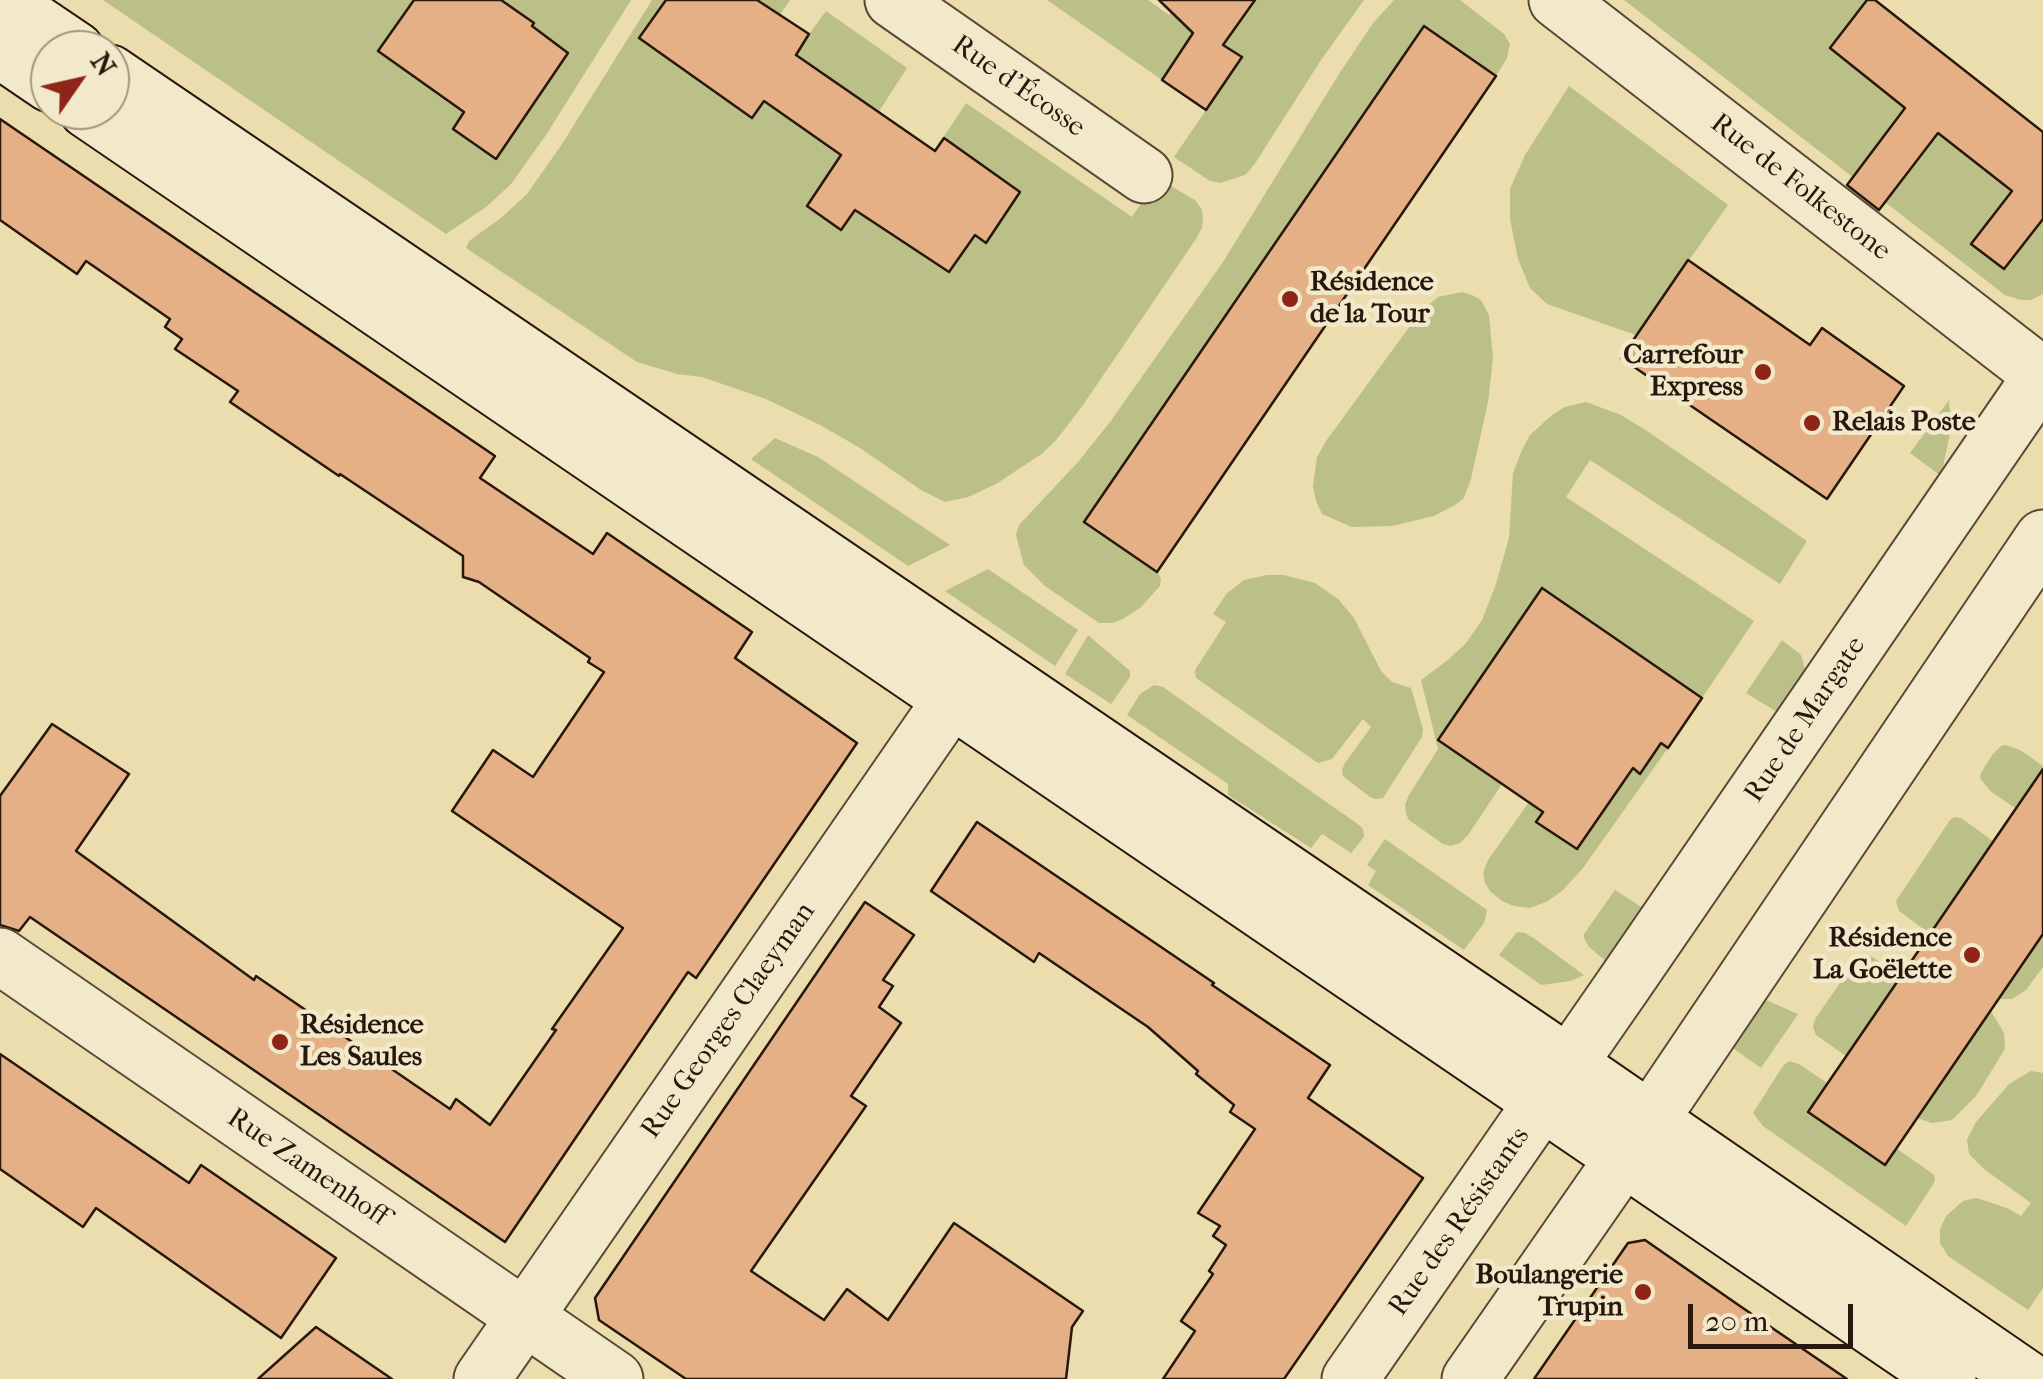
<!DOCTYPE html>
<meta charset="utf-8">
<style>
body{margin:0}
#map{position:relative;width:2043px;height:1379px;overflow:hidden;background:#ebddae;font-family:"IM FELL French Canon",serif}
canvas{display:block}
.north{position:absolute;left:30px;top:30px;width:100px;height:100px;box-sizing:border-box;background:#f2e9ca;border:2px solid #a1957e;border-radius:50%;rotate:56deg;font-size:28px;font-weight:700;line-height:40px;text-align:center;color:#27170d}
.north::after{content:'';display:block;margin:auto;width:35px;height:45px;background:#8f2418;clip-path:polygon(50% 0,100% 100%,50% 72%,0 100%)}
.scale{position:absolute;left:1688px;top:1304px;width:165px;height:45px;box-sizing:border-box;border:5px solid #27170d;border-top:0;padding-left:12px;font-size:30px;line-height:35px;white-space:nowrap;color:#27170d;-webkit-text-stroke:8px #f2e9ca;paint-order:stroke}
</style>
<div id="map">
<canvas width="2043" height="1379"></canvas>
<div class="north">N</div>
<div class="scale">20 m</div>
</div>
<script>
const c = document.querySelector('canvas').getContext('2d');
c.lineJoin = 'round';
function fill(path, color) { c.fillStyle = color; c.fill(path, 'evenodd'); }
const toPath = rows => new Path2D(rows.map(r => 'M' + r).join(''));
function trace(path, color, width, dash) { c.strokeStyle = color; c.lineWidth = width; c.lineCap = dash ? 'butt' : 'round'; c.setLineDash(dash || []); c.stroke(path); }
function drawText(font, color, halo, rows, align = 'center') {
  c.font = font + ' "IM FELL French Canon",serif'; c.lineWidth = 9; c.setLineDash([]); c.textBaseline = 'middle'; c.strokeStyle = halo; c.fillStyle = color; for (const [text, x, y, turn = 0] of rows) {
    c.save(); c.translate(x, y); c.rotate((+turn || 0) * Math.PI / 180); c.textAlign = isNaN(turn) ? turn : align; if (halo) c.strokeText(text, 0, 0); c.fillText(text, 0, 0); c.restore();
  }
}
fill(toPath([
 [103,0,631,0,546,135,511,184,486,207,446,234],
 [652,0,790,0,780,15,809,34,826,11,907,68,878,113,927,162,966,103,1132,217,1158,178,1196,201,1202,210,1203,219,1202,228,1196,239,1081,408,1057,439,1043,453,996,484,968,497,945,502,921,490,860,448,820,425,766,399,702,377,677,374,637,362,469,250,466,247,469,241,501,218,527,194,562,144],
 [1047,0,1148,0,1169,15,1171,12,1193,33,1162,80],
 [1255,0,1364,0,1321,60,1254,165,1245,175,1220,183,1210,181,1174,157,1242,57,1223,45],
 [1394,0,1460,0,1504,34,1510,44,1507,58,1496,76,1423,26,1084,521,1157,572,1161,578,1160,586,1140,608,1123,619,1112,623,1099,623,1045,586,1024,565,1016,535,1019,525,1078,462,1110,422,1223,262,1339,74,1373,23],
 [1624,0,1867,0,1830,48,1905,108,1866,161,1938,133,2012,191,1972,244,2004,269,2043,219,2043,294,2031,300,2021,300,2005,295],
 [1569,86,1728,205,1636,335,1547,304,1530,288,1518,259,1510,219,1510,189,1525,155],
 [1462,292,1472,295,1481,300,1489,315,1493,358,1488,402,1471,479,1464,498,1455,505,1434,516,1392,526,1352,527,1322,514,1316,501,1313,486,1317,457,1326,441,1421,311,1438,297],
 [1949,400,1951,429,1941,476,1910,453],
 [1586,402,1621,415,1647,431,1807,541,1780,584,1590,460,1566,497,1754,621,1702,698,1542,588,1510,634,1518,641,1470,692,1438,739,1502,784,1468,835,1460,843,1451,846,1443,844,1409,820,1406,814,1405,805,1409,795,1438,749,1421,680,1448,660,1466,643,1482,620,1495,587,1509,538,1513,473,1522,450,1530,435,1552,415,1565,407],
 [775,438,818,457,950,545,908,566,751,459],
 [988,569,1078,630,1055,666,945,591],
 [1267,575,1284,575,1315,583,1338,599,1354,618,1381,671,1392,682,1411,688,1423,729,1422,737,1383,798,1376,799,1370,797,1343,776,1342,770,1345,763,1371,727,1363,719,1332,759,1318,763,1196,678,1195,670,1226,622,1213,614,1227,593,1244,580],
 [1088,635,1130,671,1130,677,1111,704,1065,674],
 [1782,640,1801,655,1806,673,1780,714,1746,693],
 [1154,685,1163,687,1359,825,1363,829,1364,837,1351,853,1322,834,1311,848,1228,795,1228,784,1127,715,1140,694],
 [1661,743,1668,748,1583,868,1563,890,1548,901,1530,908,1514,906,1502,901,1490,891,1485,883,1483,873,1488,860,1529,802,1543,812,1537,823,1577,849,1633,768,1640,774],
 [2006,745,2020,750,2043,766,2043,967,2026,990,2012,999,1998,999,1991,1011,2004,1033,2005,1049,1976,1096,1952,1120,1932,1123,1917,1118,1896,1148,1933,1174,1935,1178,1934,1183,1906,1226,1763,1126,1753,1113,1783,1066,1789,1061,1799,1064,1827,1083,1846,1056,1816,1035,1813,1027,1815,1019,1860,954,1868,954,1901,976,1930,934,1899,911,1896,901,1950,820,1955,817,1961,818,1993,841,2015,808,1990,791,1980,778,1981,773,1992,755,2001,746],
 [1385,839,1487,910,1484,923,1464,950,1368,885,1376,871,1367,865],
 [1615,890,1649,912,1607,962,1589,947,1584,938,1584,934],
 [1517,932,1525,933,1535,939,1584,975,1571,981,1541,985,1499,955],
 [1759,997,1798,1014,1761,1068,1727,1044],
 [2031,1071,2043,1073,2043,1288,2028,1310,1948,1256,1940,1243,1940,1229,1946,1216,1963,1201,1976,1198,1986,1201,2007,1208,2021,1216,2031,1203,1984,1169,1969,1154,1967,1140,1976,1122,2009,1084]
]), '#bbc088');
const building = toPath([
 [414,0,501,0,534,23,532,26,568,53,496,159,453,129,464,112,378,51,414,0],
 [666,0,757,0,809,34,796,55,935,151,944,138,1020,192,986,243,975,235,949,272,855,210,841,230,807,206,841,155,764,101,752,118,639,38,666,0],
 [1159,0,1255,0,1223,45,1242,57,1206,110,1162,80,1193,33,1159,0],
 [1867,0,1875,0,2043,132,2043,219,2004,269,1971,244,2012,191,1938,133,1879,210,1847,185,1905,108,1830,48,1867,0],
 [1424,26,1496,76,1157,572,1084,522,1424,26],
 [0,119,495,456,480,478,593,554,607,533,752,632,735,658,857,743,696,978,688,972,505,1242,30,917,19,931,0,925,0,796,52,724,129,774,76,851,254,980,256,976,450,1109,456,1099,490,1125,556,1030,552,1029,623,928,452,811,493,750,533,777,604,672,588,662,590,658,479,582,463,577,463,556,340,474,339,476,230,402,238,391,175,349,182,339,165,327,170,319,86,261,77,274,0,220,0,119],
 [1688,260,1810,345,1822,328,1904,386,1827,499,1621,358,1688,260],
 [1542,588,1702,698,1668,748,1661,743,1640,774,1633,768,1577,849,1536,822,1543,812,1438,740,1542,588],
 [2043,769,2043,934,1885,1165,1808,1112,2043,769],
 [977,822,1214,983,1212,985,1330,1065,1308,1098,1423,1178,1284,1379,1163,1379,1195,1331,1181,1321,1213,1274,1209,1271,1226,1245,1213,1236,1220,1226,1198,1213,1255,1129,1230,1112,1234,1105,1196,1074,1198,1071,1148,1027,1039,953,1034,962,931,891,977,822],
 [865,902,914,935,883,980,893,986,879,1007,901,1023,851,1096,866,1106,751,1271,824,1320,847,1289,888,1320,954,1223,1083,1311,1072,1327,1066,1379,686,1379,599,1320,595,1298,865,902],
 [0,1054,189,1183,201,1165,336,1258,281,1338,96,1208,83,1227,0,1169,0,1054],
 [1645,1240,1737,1304,1847,1379,1534,1379,1628,1243,1645,1240],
 [316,1327,392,1379,258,1379,316,1327]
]);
fill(building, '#e5b085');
trace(building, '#27170d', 2.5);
const street = toPath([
 [893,0,1144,175],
 [1557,0,2043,376],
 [0,956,615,1379],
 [482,1379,976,664],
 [1350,1379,1622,987,2042,375],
 [1470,1379,1650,1120,2043,538]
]);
const secondary = toPath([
 [2,0,76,50],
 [0,50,50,84],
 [110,73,1569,1064,2027,1379],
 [87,110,1948,1379]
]);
trace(street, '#584835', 59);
trace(secondary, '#27170d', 59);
trace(street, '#f2e9ca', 55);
trace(secondary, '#f2e9ca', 55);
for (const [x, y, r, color] of [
 [1290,299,10,"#8f2418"],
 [1763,372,10,"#8f2418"],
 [1812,423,10,"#8f2418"],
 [1972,955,10,"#8f2418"],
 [280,1042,10,"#8f2418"],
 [1643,1292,10,"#8f2418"]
]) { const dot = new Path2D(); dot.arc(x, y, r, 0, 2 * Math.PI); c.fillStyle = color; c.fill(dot); trace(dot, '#f2e9ca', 4); }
drawText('28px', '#27170d', '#f2e9ca', [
 ["Rue d'Écosse",1018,87,35],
 ["Rue de Folkestone",1800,188,38],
 ["Rue de Margate",1806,720,-56],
 ["Rue Georges Claeyman",729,1021,-55],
 ["Rue Zamenhoff",307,1168,34],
 ["Rue des Résistants",1460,1222,-55]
]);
drawText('bold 28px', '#27170d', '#f2e9ca', [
 ["Résidence",1310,283],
 ["de la Tour",1310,315],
 ["Carrefour",1743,356,"right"],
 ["Express",1743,388,"right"],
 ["Relais Poste",1832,423],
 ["Résidence",1952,939,"right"],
 ["La Goëlette",1952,971,"right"],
 ["Résidence",300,1026],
 ["Les Saules",300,1058],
 ["Boulangerie",1623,1276,"right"],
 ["Trupin",1623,1308,"right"]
], 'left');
</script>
